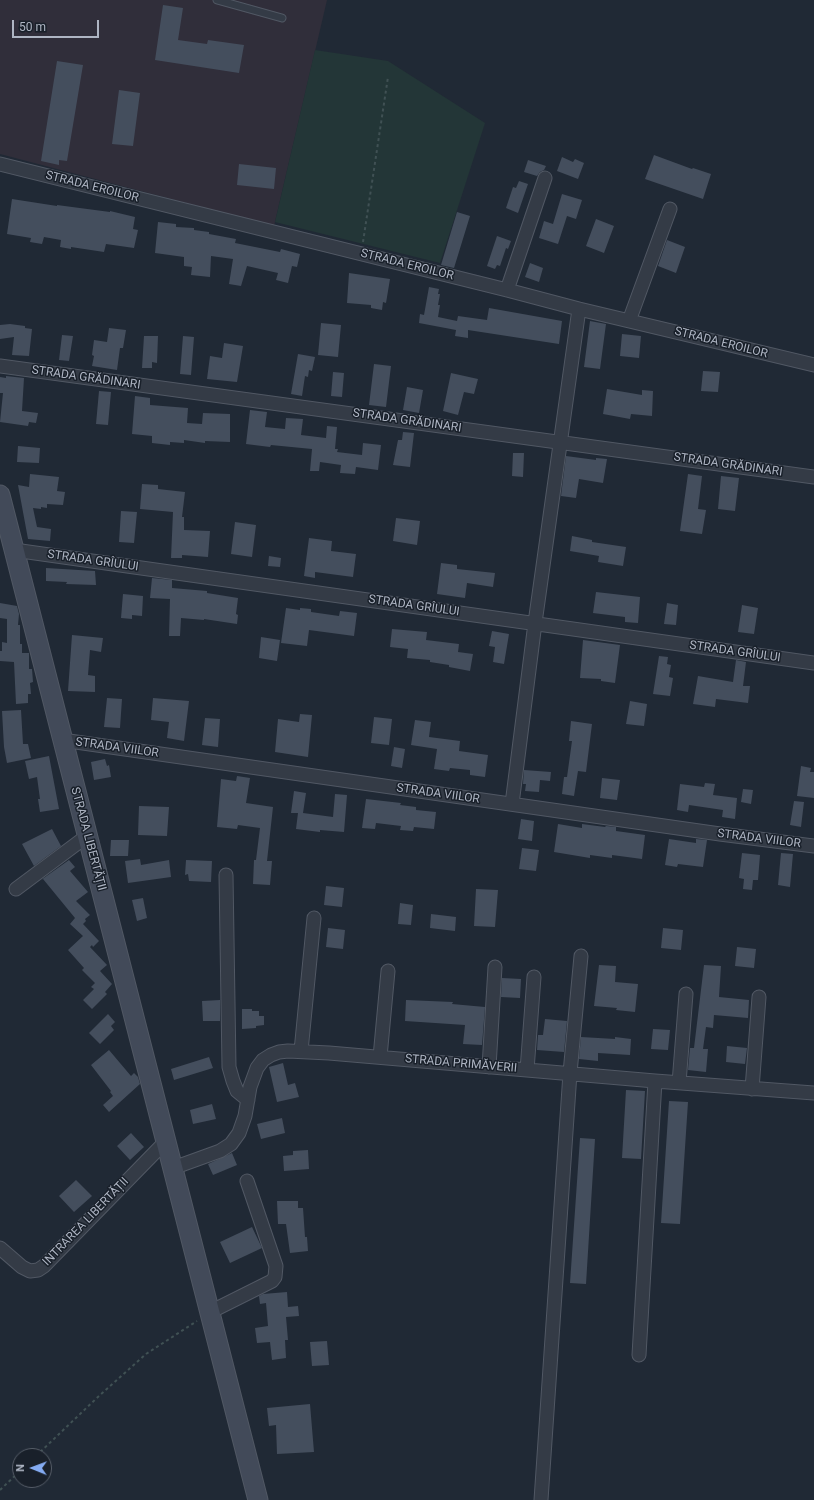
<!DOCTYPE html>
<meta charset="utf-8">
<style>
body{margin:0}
#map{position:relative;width:814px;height:1500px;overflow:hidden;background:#202935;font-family:Roboto,sans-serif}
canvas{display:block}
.north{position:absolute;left:12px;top:1448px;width:40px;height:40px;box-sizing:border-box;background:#19202a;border:1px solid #555c67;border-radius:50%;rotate:271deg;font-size:11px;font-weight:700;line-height:16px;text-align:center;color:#aeb5c3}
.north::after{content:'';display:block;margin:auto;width:14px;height:18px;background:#84abf2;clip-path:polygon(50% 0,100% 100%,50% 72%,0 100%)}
.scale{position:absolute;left:12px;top:20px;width:87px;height:18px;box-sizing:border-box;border:2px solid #aeb5c3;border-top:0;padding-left:5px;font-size:12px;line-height:14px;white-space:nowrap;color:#aeb5c3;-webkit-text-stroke:3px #19202a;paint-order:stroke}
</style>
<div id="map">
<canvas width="814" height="1500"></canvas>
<div class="north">N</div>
<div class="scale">50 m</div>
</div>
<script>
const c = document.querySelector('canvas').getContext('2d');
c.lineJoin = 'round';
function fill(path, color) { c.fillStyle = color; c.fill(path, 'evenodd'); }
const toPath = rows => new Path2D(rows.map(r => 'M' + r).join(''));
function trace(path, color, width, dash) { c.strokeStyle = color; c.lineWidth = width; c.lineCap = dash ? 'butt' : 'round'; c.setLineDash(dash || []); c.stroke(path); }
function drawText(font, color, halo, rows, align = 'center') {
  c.font = font + ' Roboto,sans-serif'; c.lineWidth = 3; c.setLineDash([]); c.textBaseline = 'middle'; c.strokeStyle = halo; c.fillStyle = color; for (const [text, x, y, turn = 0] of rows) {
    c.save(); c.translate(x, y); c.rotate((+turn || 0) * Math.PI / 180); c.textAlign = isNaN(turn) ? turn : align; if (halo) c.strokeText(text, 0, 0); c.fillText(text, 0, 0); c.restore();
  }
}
fill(toPath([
 [0,0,327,0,274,226,0,154]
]), '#302e3a');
fill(toPath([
 [315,50,388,61,485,123,440,263,275,222]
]), '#233637');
fill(toPath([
 [163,5,183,8,178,40,207,44,208,40,244,45,239,73,155,60],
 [57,61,83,65,67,161,59,160,59,165,41,161],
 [119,90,140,93,133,146,112,144],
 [654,155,692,169,693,168,711,174,703,199,645,179],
 [562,157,573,162,575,159,584,163,578,179,557,171],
 [528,160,546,166,544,170,540,172,537,176,524,172],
 [239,164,276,168,274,189,237,185],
 [519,181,528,184,518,213,506,208,513,187,516,188],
 [562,194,582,200,576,219,567,216,558,244,539,238,544,221,553,224],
 [12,199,57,206,57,205,110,212,110,211,135,217,133,229,138,230,134,248,106,244,104,252,71,247,71,249,60,247,61,240,44,237,42,244,30,242,31,238,7,234],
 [457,212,470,216,454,268,441,265],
 [596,219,614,226,604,253,586,246],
 [158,222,176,224,176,227,194,228,194,230,209,232,209,234,236,239,235,243,280,252,281,249,300,254,297,267,292,266,288,283,276,280,278,273,247,266,241,286,229,284,233,259,211,256,210,277,191,275,192,267,184,266,184,257,155,253],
 [497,236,511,241,508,249,506,248,500,266,497,265,495,269,487,266],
 [667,240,685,247,676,273,658,266],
 [530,263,543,268,539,282,525,277],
 [349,273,390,279,386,303,383,302,382,310,371,308,371,305,347,303],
 [429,287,439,289,438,294,440,294,438,305,440,305,438,317,457,321,458,316,487,320,489,308,562,321,559,344,468,330,468,338,455,336,456,330,419,323,420,314,424,315],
 [590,321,606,324,600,369,584,367],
 [321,323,341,325,338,357,318,355],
 [10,324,25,326,25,328,32,329,29,356,12,355,14,337,0,339,0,325],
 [109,328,126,330,123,348,120,348,117,370,92,366,94,356,92,355,94,340,107,342],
 [622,334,641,336,639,358,620,356],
 [62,335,73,336,69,361,59,360],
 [144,336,158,336,157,363,152,362,152,368,142,368],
 [183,336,194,337,191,375,180,374],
 [224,343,243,346,237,382,207,379,210,356,222,358],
 [298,354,315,357,312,371,309,370,308,377,305,376,302,396,291,394],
 [374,364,391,366,386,407,369,405],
 [703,371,720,372,718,392,701,391],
 [333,372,344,373,342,397,331,396],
 [451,373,478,379,474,394,464,392,458,415,443,411],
 [6,376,24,378,22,411,38,413,36,423,29,422,28,426,0,422,3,393,0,393,0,377,6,378],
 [407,387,423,390,419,413,403,410],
 [607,389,642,395,642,390,653,391,652,416,631,414,630,419,603,414],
 [99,391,111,392,108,425,96,424],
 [135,396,150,398,150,405,188,408,187,423,202,424,203,413,230,414,230,442,205,441,205,443,184,440,184,443,170,442,170,445,152,443,152,436,132,434],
 [250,410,267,412,265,427,285,429,286,418,303,419,301,435,326,438,327,426,337,427,335,449,338,449,337,452,362,455,363,443,381,445,378,470,356,467,355,474,340,473,341,465,320,462,319,471,310,471,312,449,271,445,270,447,246,444],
 [403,432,414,433,410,467,393,465,398,440,402,440],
 [18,446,40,448,39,463,17,462],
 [513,453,524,453,523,477,512,476],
 [566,456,596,460,596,458,607,459,603,483,579,479,576,498,561,496],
 [30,474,59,477,57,491,65,492,63,505,47,504,47,508,41,507,41,509,33,508,37,527,51,529,50,541,28,539,18,485,29,487],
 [688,474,702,476,698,509,706,510,702,534,680,531],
 [721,476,739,478,735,511,718,509],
 [142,484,158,485,158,489,185,492,182,517,184,517,184,530,210,531,208,557,182,555,182,558,171,558,173,512,140,509],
 [121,511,137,512,134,543,119,542],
 [396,518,420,521,417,545,393,541],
 [235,522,256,525,252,557,231,554],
 [572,536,592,540,592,542,626,547,623,566,598,562,599,556,570,551],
 [309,538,332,541,331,551,356,554,353,577,315,572,315,578,304,576],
 [269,556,281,558,280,567,268,566],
 [441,563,457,565,457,569,495,573,493,587,467,583,465,598,437,594],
 [46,568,95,571,96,585,66,584,67,582,46,581],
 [152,578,172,580,172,588,207,591,207,593,238,598,236,614,238,615,237,624,204,619,204,620,181,618,180,636,169,636,170,599,150,598],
 [596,592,640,597,638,623,625,622,625,617,593,613],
 [123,594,143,596,142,616,132,615,132,619,121,618],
 [0,603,17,606,19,614,18,625,20,625,20,644,22,644,22,653,29,653,29,669,32,669,33,682,30,683,31,694,28,694,28,703,16,704,14,662,0,661,0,651,2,651,2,642,7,643,7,619,0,618],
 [667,603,678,605,676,625,664,624],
 [742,605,758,608,754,634,738,632],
 [286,608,300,610,300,608,311,609,311,612,339,616,340,611,357,613,354,636,309,630,307,646,281,643],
 [392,629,427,632,426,640,459,644,458,652,473,654,470,671,449,667,449,665,430,662,430,660,407,658,408,649,390,647],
 [492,631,509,634,504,664,493,662,495,647,489,646],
 [72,635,103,638,101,652,90,650,88,675,95,676,95,692,68,691],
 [261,637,280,640,277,661,259,658],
 [583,640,620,645,615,683,601,681,601,679,580,678],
 [659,656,668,657,667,664,671,665,669,677,673,678,670,696,653,694],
 [736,660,746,662,743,686,750,686,748,703,716,699,715,707,693,704,698,676,733,682],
 [107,698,122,699,120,728,104,727],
 [153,698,189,701,184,741,167,738,169,722,151,720],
 [630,701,647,704,644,726,626,724],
 [21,710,23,744,28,744,31,758,7,763,4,747,2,711],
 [300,714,312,715,308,757,275,752,278,719,299,722],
 [374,717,392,719,389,745,371,743],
 [205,718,220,719,218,747,202,745],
 [415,720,431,722,429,737,460,741,459,751,488,755,485,777,470,775,470,770,450,768,449,771,434,769,437,749,411,745],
 [571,721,592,724,586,772,578,771,574,796,562,794,564,777,567,777,572,741,569,741],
 [394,747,405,749,402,768,391,766],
 [49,756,59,809,40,812,38,799,40,799,37,777,29,779,25,761],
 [105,759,107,766,109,765,111,777,94,780,91,762],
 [801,766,811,768,810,772,814,772,814,798,797,796],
 [524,770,551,772,550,781,540,780,539,792,525,791,526,784,523,784],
 [237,776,250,778,246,803,273,807,267,861,272,861,270,885,253,884,254,860,256,860,260,828,238,825,237,829,217,827,221,779,236,781],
 [602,778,620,780,617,800,600,798],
 [705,783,715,784,713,795,737,798,735,819,722,817,723,810,689,805,688,812,677,810,680,784,704,787],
 [743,789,753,790,751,804,741,802],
 [294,791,306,793,303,813,333,817,335,794,347,795,344,832,320,830,320,832,296,829,298,813,291,813],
 [366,799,401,803,400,805,416,807,416,810,436,812,434,829,414,827,413,831,400,830,401,826,376,823,375,829,362,828],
 [794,801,804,802,801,827,790,825],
 [139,806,169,807,167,836,138,835],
 [521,819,534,821,532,841,518,839],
 [558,824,582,828,582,824,605,827,606,826,616,827,616,831,645,835,642,859,612,855,612,858,590,855,590,858,554,852],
 [52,829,61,846,34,866,22,844],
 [669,839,696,843,696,839,707,840,703,867,678,864,677,867,665,865],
 [111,840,129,840,128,856,110,856],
 [522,848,539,850,536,871,519,869],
 [742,853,760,855,758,880,753,880,752,890,743,889,744,879,739,878],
 [781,853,793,854,790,887,778,885],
 [140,859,141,865,169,860,171,877,128,883,125,861],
 [69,860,75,867,70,871,88,892,76,901,90,915,85,919,86,921,83,924,99,941,93,947,92,945,90,947,107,965,100,971,112,984,105,992,107,994,92,1009,83,1000,94,989,91,987,95,983,82,970,84,968,68,950,83,936,70,924,75,918,43,879,41,880],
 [186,860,212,861,211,882,189,881,188,874,185,875],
 [326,886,344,888,342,907,324,905],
 [476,889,498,890,495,927,474,926],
 [143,898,147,918,137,921,132,900],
 [400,903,413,905,411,925,398,924],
 [431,914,456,917,455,931,430,928],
 [328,928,345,930,343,949,326,947],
 [663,928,683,930,681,950,661,948],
 [737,947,756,949,754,968,735,966],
 [599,965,616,966,615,982,638,984,635,1012,616,1010,617,1008,594,1006],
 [704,965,721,966,719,997,749,1000,748,1018,714,1015,713,1028,706,1027,703,1049,708,1049,706,1072,688,1070,690,1048,694,1048],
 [502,978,521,979,520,998,501,997],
 [220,1000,220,1021,203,1021,202,1001],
 [406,1000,453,1002,452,1004,485,1007,482,1045,463,1044,465,1025,405,1021],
 [242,1009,252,1009,252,1011,259,1011,259,1016,264,1016,264,1025,256,1026,256,1028,242,1029],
 [108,1014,115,1022,111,1026,114,1030,100,1044,89,1033],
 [545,1019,567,1021,564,1052,537,1050,538,1035,543,1035],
 [653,1029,670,1030,668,1050,651,1049],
 [581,1037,615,1039,615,1037,631,1039,630,1055,598,1053,598,1061,579,1059],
 [727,1046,747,1048,745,1064,726,1062],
 [109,1050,131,1076,134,1073,138,1077,140,1084,109,1112,103,1105,113,1096,110,1092,111,1091,91,1065],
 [209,1057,213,1068,174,1080,171,1069],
 [283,1063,288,1085,295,1083,299,1097,277,1102,269,1067],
 [626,1090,645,1091,641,1159,622,1158],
 [669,1101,688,1102,680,1224,661,1223],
 [212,1104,216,1119,193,1124,190,1110],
 [282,1118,285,1133,261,1139,257,1124],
 [131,1133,144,1147,130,1160,117,1146],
 [580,1138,595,1139,586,1284,570,1283],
 [308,1150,309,1169,284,1171,283,1156,293,1155,293,1151],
 [232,1153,237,1165,213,1175,208,1164],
 [76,1180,92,1196,74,1212,59,1196],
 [277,1201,298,1201,298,1208,303,1208,305,1237,307,1237,308,1251,290,1253,286,1224,278,1224],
 [252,1227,262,1248,230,1263,220,1242],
 [287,1292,288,1307,298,1306,299,1316,286,1317,288,1340,285,1340,286,1358,272,1360,270,1342,257,1343,255,1328,268,1326,266,1303,260,1304,259,1296,263,1294],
 [327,1341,329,1365,312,1366,310,1342],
 [310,1404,314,1452,277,1454,276,1425,269,1426,267,1408]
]), '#444e5d');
const service = toPath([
 [217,0,282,18]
]);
const minor = toPath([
 [0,164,507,290,579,309,814,365],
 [507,290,545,178],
 [629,321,670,209],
 [0,366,814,477],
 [14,550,814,663],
 [62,740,720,834,814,846],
 [512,804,535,623,579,309],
 [226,875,229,1067,233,1081,237,1091,248,1100],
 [16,889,87,836],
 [301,1051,314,918],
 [380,1057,388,971],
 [489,1067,495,967],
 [527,1070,534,977],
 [679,1083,686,994],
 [752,1089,759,997],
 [173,1168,220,1151,231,1144,239,1133,245,1116,250,1087,257,1068,263,1060,271,1055,279,1052,288,1051,329,1053,655,1081,814,1093],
 [0,1248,22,1267,30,1271,38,1270,44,1266,166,1141],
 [210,1312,272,1281,275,1277,276,1266,247,1181],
 [639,1355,655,1081],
 [541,1500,570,1073,581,956]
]);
const secondary = toPath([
 [0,495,258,1500]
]);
trace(service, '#515864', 9);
trace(minor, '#515864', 15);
trace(secondary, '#515864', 21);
trace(toPath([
 [363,242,388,77],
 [36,1456,100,1395,146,1354,197,1321],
 [0,1490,20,1471]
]), '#405154', 2, [3, 3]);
trace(service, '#343b46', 7);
trace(minor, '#343b46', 13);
trace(secondary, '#424a59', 19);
drawText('12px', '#aeb5c3', '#19202a', [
 ["STRADA EROILOR",92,187,14],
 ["STRADA EROILOR",407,265,14],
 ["STRADA EROILOR",721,343,14],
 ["STRADA GRĂDINARI",86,378,8],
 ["STRADA GRĂDINARI",407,421,8],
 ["STRADA GRĂDINARI",728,465,8],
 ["STRADA GRÎULUI",93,561,8],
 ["STRADA GRÎULUI",414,606,8],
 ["STRADA GRÎULUI",735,652,8],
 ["STRADA VIILOR",117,748,8],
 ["STRADA VIILOR",438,794,8],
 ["STRADA LIBERTĂȚII",88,839,75],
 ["STRADA VIILOR",759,839,7],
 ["STRADA PRIMĂVERII",461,1064,5],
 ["INTRAREA LIBERTĂȚII",86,1222,-46]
]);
</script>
